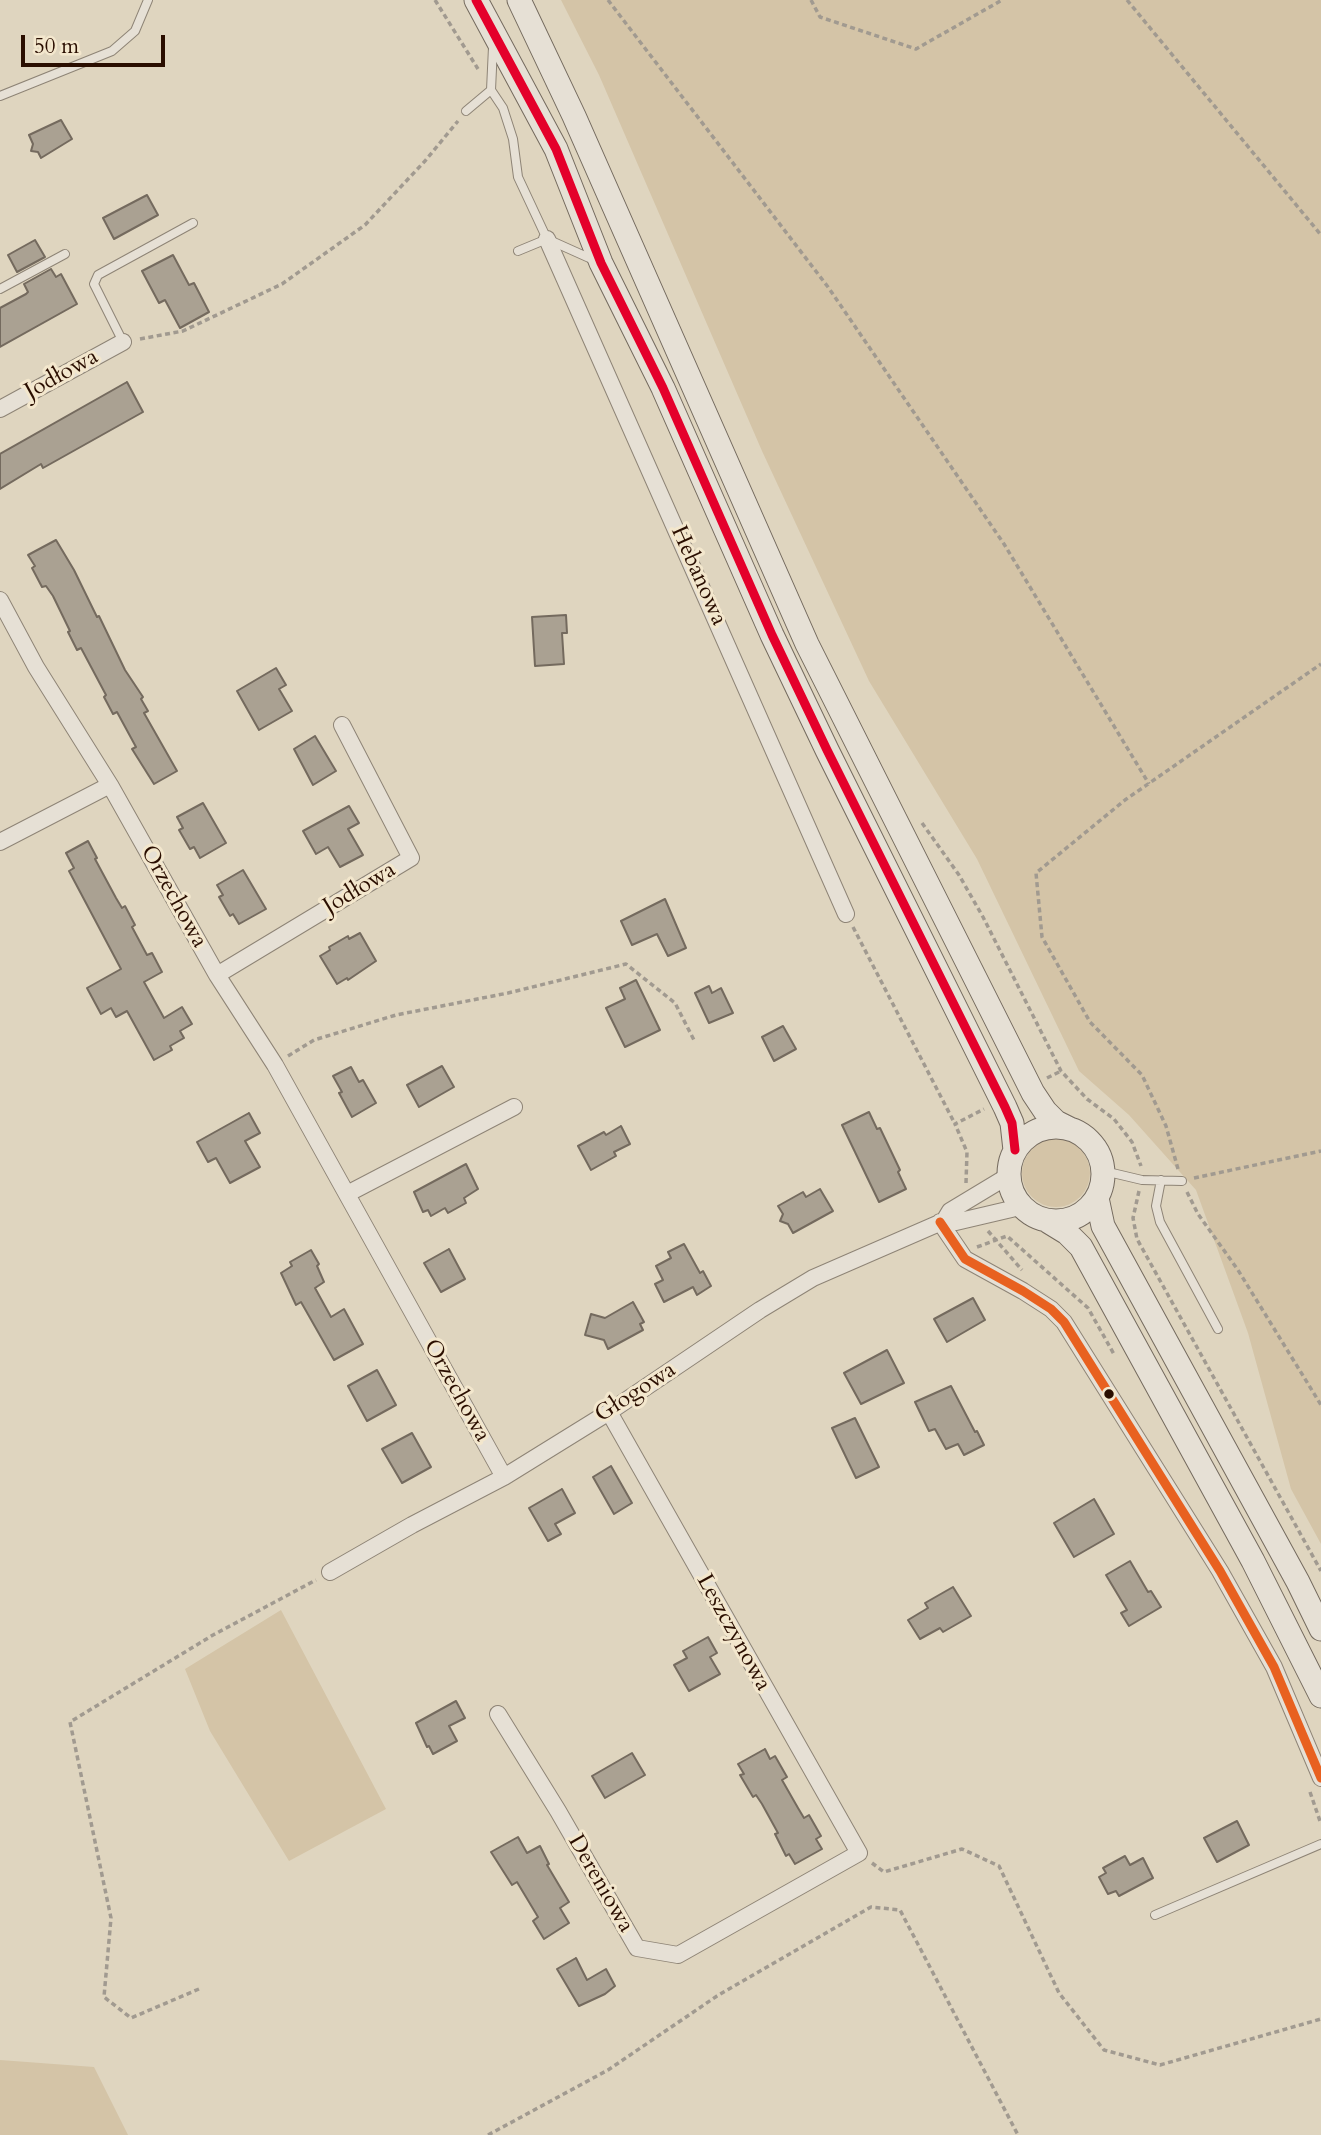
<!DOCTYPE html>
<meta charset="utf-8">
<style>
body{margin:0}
#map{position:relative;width:1321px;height:2135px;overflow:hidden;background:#dfd5bf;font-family:Cardo,serif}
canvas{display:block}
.scale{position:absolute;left:21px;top:35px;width:144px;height:32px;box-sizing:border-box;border:4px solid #2a0e00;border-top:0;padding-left:9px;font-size:21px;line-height:24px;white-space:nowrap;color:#2a0e00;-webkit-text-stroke:5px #f3e7cd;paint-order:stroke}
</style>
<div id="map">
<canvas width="1321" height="2135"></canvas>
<div class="scale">50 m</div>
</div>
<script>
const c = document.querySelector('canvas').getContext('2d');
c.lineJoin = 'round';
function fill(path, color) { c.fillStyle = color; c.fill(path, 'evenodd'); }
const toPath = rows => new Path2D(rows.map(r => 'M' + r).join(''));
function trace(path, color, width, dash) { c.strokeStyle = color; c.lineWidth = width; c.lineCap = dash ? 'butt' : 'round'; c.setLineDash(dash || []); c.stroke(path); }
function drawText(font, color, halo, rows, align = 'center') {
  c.font = font + ' Cardo,serif'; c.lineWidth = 6; c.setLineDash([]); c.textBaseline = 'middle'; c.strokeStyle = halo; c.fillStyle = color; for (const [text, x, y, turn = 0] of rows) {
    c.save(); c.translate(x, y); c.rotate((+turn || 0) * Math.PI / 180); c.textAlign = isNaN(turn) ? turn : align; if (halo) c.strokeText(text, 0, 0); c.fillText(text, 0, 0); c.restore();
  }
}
fill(toPath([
 [561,0,1321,0,1321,1544,1291,1489,1248,1333,1196,1190,1129,1115,1079,1071,977,859,869,681,762,451,599,75],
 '1022 1173a34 34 0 1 1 68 0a34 34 0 1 1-68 0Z',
 [281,1610,386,1809,289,1861,210,1731,185,1669],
 [0,2060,94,2067,128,2135,0,2135]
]), '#d4c4a7');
const building = toPath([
 [61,120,72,139,41,158,38,152,31,151,33,144,29,135,61,120],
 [147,195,158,215,114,239,103,218,147,195],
 [35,240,45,257,17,272,8,255,35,240],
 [173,255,189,285,194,283,209,312,180,328,165,300,159,303,142,271,173,255],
 [51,269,56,277,61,274,77,304,0,347,0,308,26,294,28,292,24,284,51,269],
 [127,382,143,412,43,468,41,464,0,489,0,454,127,382],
 [56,540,74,570,97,617,99,616,125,670,143,697,141,699,148,711,144,713,177,771,154,784,132,749,136,747,117,712,113,714,104,697,106,695,81,648,77,650,68,632,70,631,53,596,46,586,42,587,32,568,35,566,28,555,56,540],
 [566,615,567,633,562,633,564,664,535,666,532,617,566,615],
 [276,668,286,685,279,689,292,711,259,730,237,691,276,668],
 [315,736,336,771,313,785,294,749,315,736],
 [203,803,226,843,200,858,194,847,190,849,179,830,183,828,177,817,203,803],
 [349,806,359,823,348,829,363,855,340,867,328,847,316,854,303,831,349,806],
 [88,841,97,858,95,859,116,898,122,908,125,906,135,925,132,927,147,955,152,953,162,972,144,982,164,1018,182,1007,192,1024,180,1031,184,1038,170,1046,172,1050,154,1060,127,1011,116,1017,111,1008,101,1014,87,988,121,969,69,871,74,868,66,853,88,841],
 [243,870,266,909,239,924,233,914,230,916,219,897,223,895,217,885,243,870],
 [665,899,686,948,668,956,657,934,632,945,621,921,665,899],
 [360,933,376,961,348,980,347,978,337,984,320,956,330,950,329,947,348,936,349,939,360,933],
 [636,980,660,1030,625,1047,606,1008,625,999,620,988,636,980],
 [709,986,712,993,721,988,733,1013,709,1023,695,993,709,986],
 [783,1026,796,1049,774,1061,762,1037,783,1026],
 [442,1066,454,1087,419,1107,407,1085,442,1066],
 [351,1067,359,1082,363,1080,376,1103,352,1117,339,1093,342,1092,333,1076,351,1067],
 [869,1112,877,1129,880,1128,900,1170,898,1172,906,1189,879,1202,842,1125,869,1112],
 [249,1113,260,1133,245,1141,260,1167,230,1183,216,1158,208,1162,197,1142,249,1113],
 [621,1126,630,1144,614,1152,616,1156,591,1170,578,1146,604,1132,606,1135,621,1126],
 [466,1164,478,1189,464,1198,466,1203,448,1213,445,1208,431,1216,428,1210,423,1212,414,1192,466,1164],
 [820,1189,833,1211,793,1233,788,1224,780,1221,783,1214,778,1206,803,1192,806,1197,820,1189],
 [684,1244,700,1273,703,1271,711,1286,697,1295,693,1287,664,1302,655,1284,663,1280,656,1266,671,1258,668,1252,684,1244],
 [449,1249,465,1279,441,1292,424,1263,449,1249],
 [311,1250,319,1264,317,1266,324,1282,315,1288,331,1317,344,1309,363,1344,334,1360,301,1302,296,1305,281,1273,292,1266,290,1262,311,1250],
 [973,1298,985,1320,947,1342,934,1319,973,1298],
 [633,1302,644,1322,640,1324,643,1330,608,1349,604,1340,585,1335,591,1314,605,1318,633,1302],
 [887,1350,904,1383,861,1404,844,1373,887,1350],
 [377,1370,396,1405,367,1421,348,1386,377,1370],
 [951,1386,975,1432,977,1431,984,1445,964,1455,958,1444,946,1449,935,1429,929,1431,915,1402,951,1386],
 [855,1418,879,1467,856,1478,832,1428,855,1418],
 [412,1433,431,1467,402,1483,382,1449,412,1433],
 [611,1466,632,1503,614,1514,593,1477,611,1466],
 [562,1489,575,1513,555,1524,561,1534,548,1541,529,1508,562,1489],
 [1094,1499,1114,1534,1074,1557,1054,1523,1094,1499],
 [1130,1561,1148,1592,1151,1591,1161,1607,1129,1626,1121,1613,1127,1610,1106,1575,1130,1561],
 [953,1587,971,1616,943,1632,940,1628,920,1639,908,1620,928,1608,925,1603,953,1587],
 [708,1637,717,1653,710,1657,720,1674,689,1691,674,1665,687,1658,683,1651,708,1637],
 [456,1701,465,1718,449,1726,457,1741,433,1754,429,1746,427,1747,416,1723,456,1701],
 [765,1749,770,1759,775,1756,787,1777,782,1780,798,1808,804,1818,809,1815,821,1836,816,1839,822,1849,795,1864,789,1854,786,1856,775,1834,778,1833,762,1804,756,1795,753,1797,740,1775,744,1774,738,1764,765,1749],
 [632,1753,645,1775,605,1798,592,1776,632,1753],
 [1237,1821,1249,1845,1217,1862,1204,1838,1237,1821],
 [518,1837,527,1853,540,1846,549,1864,547,1865,569,1902,560,1908,569,1923,544,1939,533,1921,538,1917,517,1882,512,1885,491,1852,518,1837],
 [1125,1856,1130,1865,1143,1858,1153,1878,1119,1896,1116,1891,1108,1894,1099,1877,1106,1873,1103,1868,1125,1856],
 [576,1958,587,1980,606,1969,615,1986,605,1994,579,2006,557,1969,576,1958]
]);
fill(building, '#aaa192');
trace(building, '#746a5e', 2);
const lane = toPath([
 [493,47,491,90,503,108,513,139,518,177,547,239,545,240],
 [0,96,112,51,135,31,148,0],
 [466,111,491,90],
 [518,251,547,239,596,261],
 [0,289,65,254],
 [123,342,94,284,98,275,193,223],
 [1104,1171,1142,1180,1182,1181],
 [1161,1180,1156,1206,1160,1222,1218,1329],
 [1155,1915,1321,1844]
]);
const street = toPath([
 [547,239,846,914],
 [0,409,123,342],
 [0,600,36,667,110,785,217,975,275,1065,504,1477],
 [0,842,110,785],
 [217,975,411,858,342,725],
 [347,1194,514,1107],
 [944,1221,950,1211,1008,1176],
 [940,1222,965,1259,1023,1291,1051,1309,1064,1322,1220,1571,1274,1667,1321,1778],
 [330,1572,412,1525,504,1477,609,1412,760,1310,813,1278,944,1221,956,1222,1020,1207],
 [498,1714,558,1811,637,1948,678,1955,859,1853,609,1412]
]);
const secondary = toPath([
 [476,0,556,149,601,263,663,388,772,635,827,750,1005,1107,1012,1123,1015,1150],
 [519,0,574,116,807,644,1033,1093,1045,1111,1056,1122,1070,1129],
 '1009 1174a47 47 0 1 1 94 0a47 47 0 1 1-94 0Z',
 [1097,1198,1103,1226,1298,1582,1321,1629],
 [1049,1222,1067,1233,1081,1247,1253,1561,1321,1696]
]);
trace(lane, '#8e8476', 10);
trace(street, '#8e8476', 18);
trace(secondary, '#746a5e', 25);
trace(toPath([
 [435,0,478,69],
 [608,0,828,287,1004,544,1149,784],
 [811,0,820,17,916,49,1002,0],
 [1127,0,1321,235],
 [140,339,183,331,282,284,365,225,425,161,458,121],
 [922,823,959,875,983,917,1061,1071,1087,1099,1114,1119,1132,1142,1141,1166],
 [853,927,955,1124],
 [288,1056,314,1040,396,1015,508,993,626,964,675,1003,695,1042],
 [1047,1078,1061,1071],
 [1178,1169,1166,1126,1142,1075,1090,1022,1042,937,1036,873,1125,800,1321,664],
 [1194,1178,1321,1151],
 [966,1183,967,1152,955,1124,984,1109],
 [1139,1191,1133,1218,1137,1239,1321,1571],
 [1187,1192,1198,1214,1238,1270,1321,1405],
 [988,1231,1022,1270],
 [977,1247,1007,1236,1088,1308,1115,1356],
 [1310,1792,1321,1824],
 [872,1863,884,1872,962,1849,999,1866,1059,1993,1104,2050,1160,2065,1321,2019],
 [199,1989,131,2018,104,1997,111,1918,70,1722,213,1635,316,1580],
 [488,2135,608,2070,717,1996,871,1907,900,1910,1018,2135]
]), '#a19a90', 3.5, [5, 3.5]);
trace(lane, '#e6e0d5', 8);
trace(street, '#e6e0d5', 16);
trace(secondary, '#e6e0d5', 23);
trace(toPath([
 [476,0,556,149,601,263,663,388,772,635,827,750,1005,1107,1012,1123,1015,1150]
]), '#e4002b', 9);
trace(toPath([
 [940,1222,965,1259,1023,1291,1051,1309,1064,1322,1220,1571,1274,1667,1321,1778]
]), '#e86120', 9);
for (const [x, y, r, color] of [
 [1109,1394,6,"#2a0e00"]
]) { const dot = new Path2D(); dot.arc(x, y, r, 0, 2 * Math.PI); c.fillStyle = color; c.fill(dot); trace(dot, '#f3e7cd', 2.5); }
drawText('23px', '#2a0e00', '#f3e7cd', [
 ["Jodłowa",62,375,-29],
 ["Hebanowa",698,576,66],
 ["Jodłowa",360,889,-31],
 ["Orzechowa",173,897,61],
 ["Orzechowa",456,1391,61],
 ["Głogowa",636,1393,-33],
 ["Leszczynowa",733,1633,61],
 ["Dereniowa",600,1884,60]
]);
</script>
